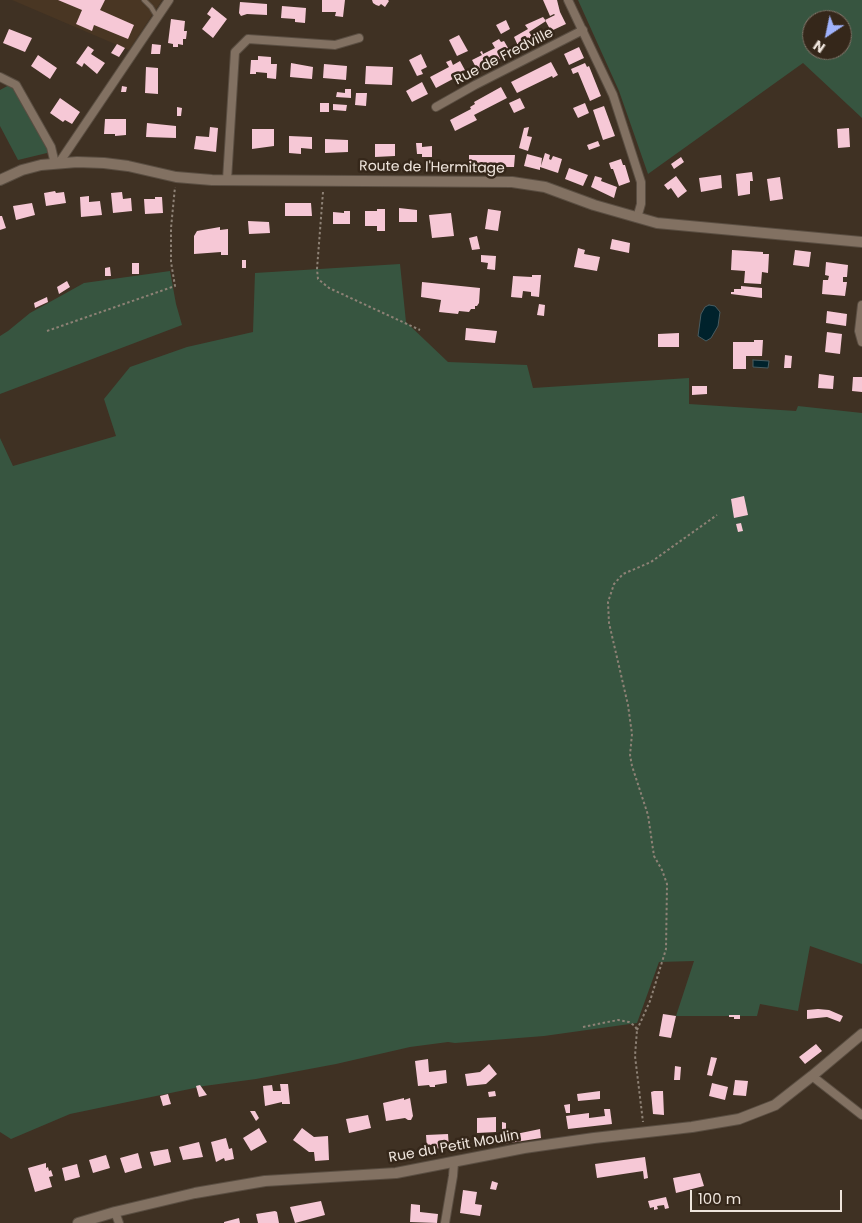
<!DOCTYPE html>
<style>
body{margin:0}
#map{position:relative;width:862px;height:1223px;overflow:hidden;background:#3f3123;font-family:Poppins,sans-serif}
canvas{display:block}
.north{position:absolute;left:802px;top:10px;width:50px;height:50px;box-sizing:border-box;background:#35271a;border:1px solid #7f7368;border-radius:50%;rotate:214deg;font-size:14px;font-weight:700;line-height:20px;text-align:center;color:#efe5dd}
.north::after{content:'';display:block;margin:auto;width:18px;height:22px;background:#a0b3fd;clip-path:polygon(50% 0,100% 100%,50% 72%,0 100%)}
.scale{position:absolute;left:690px;top:1190px;width:152px;height:22px;box-sizing:border-box;border:2px solid #efe5dd;border-top:0;padding-left:6px;font-size:15px;line-height:18px;white-space:nowrap;color:#efe5dd;-webkit-text-stroke:4px #35271a;paint-order:stroke}
</style>
<div id="map">
<canvas width="862" height="1223"></canvas>
<div class="north">N</div>
<div class="scale">100 m</div>
</div>
<script>
const c = document.querySelector('canvas').getContext('2d');
c.lineJoin = 'round';
function fill(path, color) { c.fillStyle = color; c.fill(path, 'evenodd'); }
const toPath = rows => new Path2D(rows.map(r => 'M' + r).join(''));
function trace(path, color, width, dash) { c.strokeStyle = color; c.lineWidth = width; c.lineCap = dash ? 'butt' : 'round'; c.setLineDash(dash || []); c.stroke(path); }
function drawText(font, color, halo, rows, align = 'center') {
  c.font = font + ' Poppins,sans-serif'; c.lineWidth = 5; c.setLineDash([]); c.textBaseline = 'middle'; c.strokeStyle = halo; c.fillStyle = color; for (const [text, x, y, turn = 0] of rows) {
    c.save(); c.translate(x, y); c.rotate((+turn || 0) * Math.PI / 180); c.textAlign = isNaN(turn) ? turn : align; if (halo) c.strokeText(text, 0, 0); c.fillText(text, 0, 0); c.restore();
  }
}
fill(toPath([
 [12,0,162,0,129,50]
]), '#493623');
fill(toPath([
 [578,0,862,0,862,118,803,63,648,174,619,91],
 [812,20,842,20,842,50,812,50],
 [11,84,48,149,47,153,18,160,0,126,0,90],
 [400,264,406,322,448,362,527,365,533,388,689,378,689,404,796,411,798,406,862,413,862,964,810,946,798,1011,760,1004,757,1016,676,1016,694,961,659,962,637,1023,544,1036,455,1043,448,1042,410,1047,336,1064,256,1079,204,1086,70,1114,11,1139,0,1132,0,438,13,466,116,436,104,399,130,367,187,347,253,332,255,273],
 [170,271,176,304,182,325,0,394,0,336,8,331,30,313,84,283]
]), '#375540');
const water = toPath([
 [709,305,715,306,720,312,718,326,711,338,706,341,698,336,701,314,705,307,709,305],
 [753,360,769,361,768,368,753,367,753,360]
]);
fill(water, '#00222c');
trace(water, '#485c61', 1);
fill(toPath([
 [58,0,105,0,100,10,134,25,128,39,94,25,92,31,76,24,82,10],
 [322,0,345,0,343,17,335,16,336,12,322,12],
 [372,0,388,0,389,1,385,7,381,4,379,6,376,5,373,3],
 [543,0,557,0,560,12,566,24,551,31,545,20,555,15,554,14,550,16],
 [240,2,267,4,267,15,247,14,241,16,239,13],
 [282,6,306,8,305,23,295,22,295,19,281,18],
 [212,7,227,19,213,38,202,29,211,17,207,14],
 [543,17,546,21,529,32,534,40,519,48,514,37,528,29,525,25],
 [171,19,185,21,184,31,187,31,186,39,183,39,183,45,178,44,178,47,173,47,173,44,168,43],
 [506,20,510,29,501,34,496,25],
 [9,29,32,38,25,52,3,43],
 [459,35,468,51,457,56,449,40],
 [499,39,501,42,504,41,511,53,478,71,472,60,482,55,480,52,482,51,483,54,495,48,492,43],
 [117,44,125,48,119,57,111,53],
 [152,44,161,45,160,54,151,54],
 [88,46,94,50,91,54,105,63,97,74,84,63,82,67,76,63],
 [579,47,584,58,569,65,564,54],
 [421,54,427,67,421,70,423,74,417,76,409,60],
 [38,55,57,68,50,79,31,66],
 [258,56,271,57,271,64,277,64,276,79,267,78,267,73,256,72,256,74,250,74,251,60,258,60],
 [451,60,453,65,460,61,466,72,436,88,430,77,449,67,446,62],
 [551,62,558,75,553,78,552,76,517,93,511,82],
 [291,63,313,67,312,79,290,77],
 [585,63,587,67,589,66,601,96,590,101,578,72,573,74,571,69],
 [324,64,347,66,346,80,323,78],
 [366,66,393,67,392,85,365,84],
 [146,67,158,68,158,94,145,93],
 [422,82,428,94,412,102,406,91],
 [122,86,127,87,126,92,121,92],
 [501,87,507,98,474,115,477,120,455,131,450,120,471,109,470,107,475,104,474,102],
 [345,89,351,89,351,98,336,97,337,92,345,93],
 [356,93,367,93,366,106,355,105],
 [60,98,80,112,72,124,65,120,63,122,50,113],
 [520,98,525,108,514,113,509,103],
 [320,103,329,103,329,112,320,112],
 [585,103,589,113,578,118,573,108],
 [333,104,347,105,346,111,333,110],
 [604,106,615,136,603,140,593,110],
 [177,107,182,108,181,116,177,116],
 [105,119,126,119,126,135,115,136,115,134,104,134],
 [147,123,176,126,176,138,146,137],
 [210,127,218,128,216,152,194,149,196,136,209,137],
 [529,127,527,136,532,137,528,151,519,148,524,128],
 [849,128,850,147,838,148,837,129],
 [252,129,274,129,274,146,252,149],
 [289,136,312,137,312,149,301,148,301,154,289,153],
 [325,139,348,140,348,152,325,153],
 [598,141,600,146,589,150,587,145],
 [416,143,422,143,422,147,432,146,432,157,422,157,422,154,417,154],
 [375,144,395,144,395,156,375,157],
 [545,153,550,155,549,159,551,160,553,156,562,159,558,173,540,167,540,170,524,166,527,154,542,158,541,166],
 [469,155,515,155,514,167,469,167],
 [681,157,684,162,674,169,671,164],
 [621,159,623,165,625,165,630,182,619,186,613,169,611,169,609,163],
 [569,168,588,175,583,186,565,179],
 [752,172,753,181,750,181,750,194,738,196,736,174],
 [721,175,722,188,701,192,699,178],
 [595,176,602,178,601,181,617,187,614,198,591,187],
 [676,176,687,191,678,198,671,188,668,190,664,185],
 [780,177,783,199,770,201,767,179],
 [55,191,56,193,64,192,66,203,46,206,44,193],
 [122,192,123,199,131,198,132,211,113,213,111,193],
 [89,196,89,202,100,201,102,215,81,217,80,197],
 [155,197,162,197,163,213,145,214,144,199,155,199],
 [32,203,35,215,16,220,13,206],
 [285,203,311,203,312,216,285,216],
 [399,208,417,210,417,222,399,222],
 [377,209,385,209,385,231,377,231,377,226,365,226,365,211,377,211],
 [488,209,501,211,498,231,485,229],
 [344,211,350,211,350,224,333,224,333,212,344,213],
 [451,213,454,236,432,238,429,215],
 [0,216,2,216,6,228,0,230],
 [248,221,269,222,270,233,249,234],
 [220,227,220,230,228,229,228,255,221,255,221,252,194,254,194,236,197,231],
 [477,236,480,249,472,250,469,238],
 [612,239,630,243,629,253,610,249],
 [578,248,585,250,584,254,600,257,597,271,574,267],
 [732,250,763,252,763,254,769,254,768,273,762,272,761,284,744,283,745,271,731,270],
 [795,250,811,252,809,267,793,265],
 [481,255,496,256,495,270,487,269,488,263,481,262],
 [242,260,246,260,246,268,242,268],
 [826,262,848,265,847,277,843,277,843,282,847,282,845,296,822,294,823,280,828,280,829,276,825,275],
 [132,263,139,263,139,274,132,274],
 [110,267,111,276,105,276,105,268],
 [532,275,541,275,539,297,531,296,531,292,523,291,522,298,511,297,513,276,532,277],
 [67,281,70,287,59,294,57,287],
 [422,282,480,288,479,303,477,306,475,306,475,309,471,309,469,312,459,311,458,314,439,312,441,300,421,297],
 [741,286,762,288,762,298,731,294,731,292,734,292,734,289,741,289],
 [47,297,48,302,35,308,34,303],
 [539,304,545,305,544,316,537,315],
 [827,311,847,314,846,326,826,323],
 [466,328,497,331,495,343,465,340],
 [827,332,842,334,840,354,825,352],
 [679,333,679,347,658,347,658,334],
 [754,340,763,340,762,356,746,356,746,369,733,369,733,342,754,342],
 [785,355,792,356,791,368,784,368],
 [819,374,834,376,833,389,818,388],
 [853,377,862,377,862,392,852,391],
 [692,386,707,386,707,394,692,395],
 [744,496,748,515,734,518,731,499],
 [741,523,743,531,738,532,736,524],
 [818,1009,829,1010,843,1016,840,1022,827,1017,807,1019,807,1010],
 [663,1014,676,1016,671,1038,659,1036],
 [729,1015,740,1015,740,1019,734,1019,734,1017,729,1017],
 [816,1044,822,1051,805,1064,799,1057],
 [711,1057,717,1058,712,1076,707,1075],
 [428,1059,429,1072,446,1070,447,1083,435,1085,435,1087,430,1087,429,1085,418,1086,415,1061],
 [489,1064,497,1074,486,1084,467,1086,465,1074,480,1072],
 [675,1066,681,1067,680,1080,674,1080],
 [735,1080,748,1081,746,1096,733,1095],
 [712,1083,728,1087,725,1100,709,1096],
 [280,1084,288,1084,290,1104,282,1104,282,1102,265,1106,263,1086,272,1085,273,1091,281,1091],
 [200,1085,207,1095,199,1097,196,1086],
 [495,1091,496,1096,489,1097,488,1092],
 [600,1091,600,1099,578,1101,577,1094],
 [654,1091,663,1091,664,1115,653,1114,651,1092],
 [168,1094,171,1104,163,1106,160,1096],
 [404,1098,404,1100,410,1098,413,1116,411,1120,408,1120,405,1118,386,1121,383,1103],
 [570,1104,570,1113,566,1113,564,1105],
 [604,1109,610,1109,612,1124,568,1129,566,1116,589,1113,589,1118,605,1116],
 [250,1111,255,1111,259,1118,256,1121],
 [368,1115,371,1128,349,1133,346,1119],
 [496,1117,496,1132,477,1133,477,1118],
 [502,1122,506,1123,506,1131,502,1131],
 [259,1128,267,1142,251,1151,243,1138],
 [302,1128,314,1137,328,1136,329,1160,315,1161,314,1152,309,1152,293,1140],
 [540,1129,541,1138,503,1144,502,1134,511,1133,511,1135],
 [448,1134,449,1148,427,1149,426,1135],
 [226,1138,229,1149,232,1148,234,1159,225,1161,224,1158,216,1162,211,1142],
 [199,1142,203,1157,183,1160,179,1147],
 [168,1149,171,1162,154,1166,150,1152],
 [138,1153,142,1168,125,1173,120,1158],
 [106,1155,110,1168,93,1173,89,1160],
 [645,1157,648,1178,644,1179,643,1171,597,1178,595,1164],
 [46,1163,46,1168,48,1167,49,1171,51,1170,53,1176,49,1177,52,1187,35,1192,28,1168],
 [77,1164,80,1177,65,1181,62,1168],
 [700,1173,704,1186,676,1193,673,1178],
 [492,1181,498,1183,496,1190,490,1189],
 [463,1190,477,1192,475,1204,482,1205,480,1216,460,1213],
 [666,1197,669,1208,665,1209,664,1205,657,1206,658,1209,654,1210,654,1207,650,1208,648,1201],
 [321,1201,325,1215,295,1223,290,1207],
 [411,1204,420,1205,420,1212,438,1214,437,1223,410,1222],
 [275,1211,277,1212,279,1223,258,1223,256,1214],
 [239,1218,240,1223,224,1223,224,1222]
]), '#f6c8d6');
const service = toPath([
 [144,0,151,7,157,17]
]);
const minor = toPath([
 [568,0,613,95,641,182,641,204,637,218],
 [0,77,16,85,51,147,55,164],
 [436,107,475,85,583,30],
 [59,163,169,0],
 [227,180,235,52,248,39,335,45,359,38],
 [862,305,859,331,862,342],
 [812,1076,862,1115],
 [115,1212,119,1223],
 [445,1223,453,1176,454,1163]
]);
const tertiary = toPath([
 [0,180,22,170,41,165,77,162,104,163,128,166,176,177,212,180,512,182,545,187,594,205,657,223,862,242],
 [78,1223,115,1212,195,1193,265,1181,396,1173,524,1148,594,1138,692,1127,739,1119,775,1105,812,1076,862,1034]
]);
trace(service, '#5a4e42', 6);
trace(minor, '#5a4e42', 10);
trace(tertiary, '#5a4e42', 12);
trace(toPath([
 [323,192,317,269,318,279,329,288,420,330],
 [47,331,175,286,171,262,171,228,175,187],
 [583,1027,618,1020,629,1022,635,1026,637,1030,635,1056,643,1122],
 [637,1030,650,1001,666,949,667,884,662,870,654,856,648,815,632,766,630,755,632,734,628,705,609,623,608,602,614,584,623,574,651,562,717,515]
]), '#8e8276', 2, [2.5, 2.5]);
trace(service, '#827162', 4);
trace(minor, '#827162', 8);
trace(tertiary, '#827162', 10);
drawText('14px', '#efe5dd', '#35271a', [
 ["Rue de Fredville",504,57,-27],
 ["Route de l'Hermitage",432,168,1],
 ["Rue du Petit Moulin",454,1147,-10]
]);
</script>
